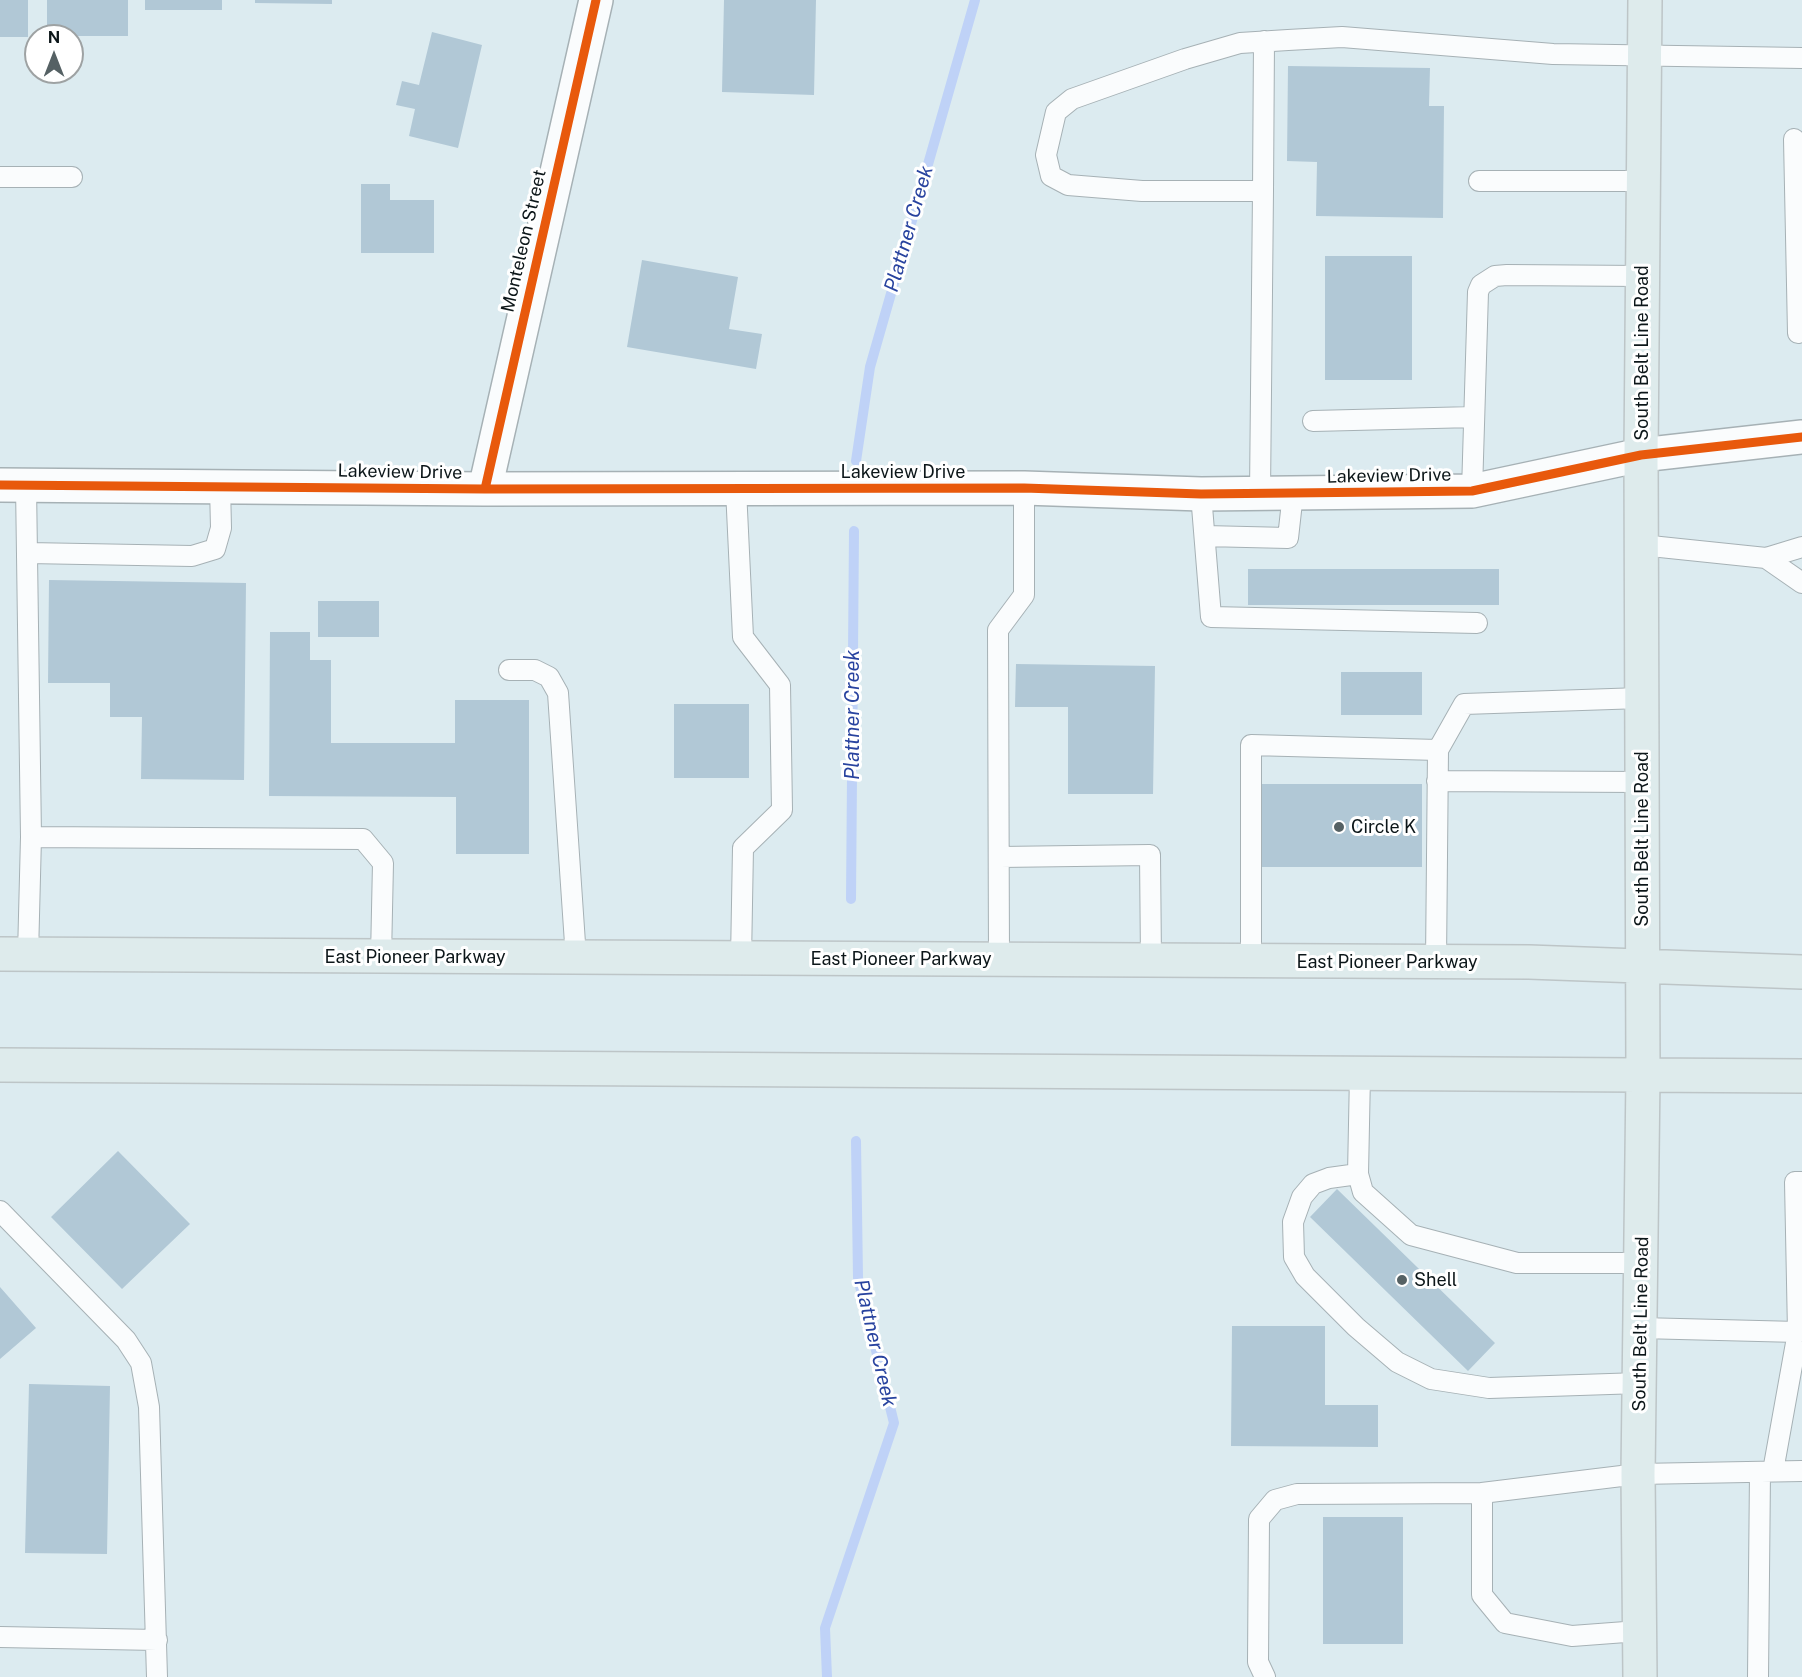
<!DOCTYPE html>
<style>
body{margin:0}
#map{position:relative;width:1802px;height:1677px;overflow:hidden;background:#dcebf0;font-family:"Public Sans",sans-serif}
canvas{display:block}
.north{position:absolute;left:24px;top:24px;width:60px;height:60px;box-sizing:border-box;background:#fff;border:2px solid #9ea2a3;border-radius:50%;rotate:0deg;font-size:16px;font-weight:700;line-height:24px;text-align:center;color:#0c1619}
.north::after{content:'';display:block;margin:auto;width:21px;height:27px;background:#556164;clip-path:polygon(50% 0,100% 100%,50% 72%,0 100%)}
</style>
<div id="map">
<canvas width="1802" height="1677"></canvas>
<div class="north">N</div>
</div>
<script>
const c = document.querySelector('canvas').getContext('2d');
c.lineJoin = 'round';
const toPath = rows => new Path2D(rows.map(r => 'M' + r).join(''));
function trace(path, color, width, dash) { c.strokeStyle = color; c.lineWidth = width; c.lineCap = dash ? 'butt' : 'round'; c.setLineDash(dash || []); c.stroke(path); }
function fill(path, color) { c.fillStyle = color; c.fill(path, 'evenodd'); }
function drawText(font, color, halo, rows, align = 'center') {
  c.font = font + ' "Public Sans",sans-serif'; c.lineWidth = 6; c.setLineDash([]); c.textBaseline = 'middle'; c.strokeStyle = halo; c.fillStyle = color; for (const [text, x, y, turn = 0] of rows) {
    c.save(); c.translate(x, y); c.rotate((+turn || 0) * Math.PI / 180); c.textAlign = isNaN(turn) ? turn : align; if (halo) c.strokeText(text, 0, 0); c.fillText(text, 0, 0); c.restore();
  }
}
trace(toPath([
 [856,461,870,367,975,0],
 [851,899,854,531],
 [827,1677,825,1628,894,1423,858,1278,856,1141]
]), '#bfd2f7', 10);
fill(toPath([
 [0,0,28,0,28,37,0,37],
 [47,0,128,0,128,36,47,36],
 [145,0,222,0,222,10,145,10],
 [255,0,332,0,332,4,255,3],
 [724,0,816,0,814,95,722,92],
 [432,32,482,45,458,148,409,136,415,109,396,105,402,81,419,85],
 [1288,66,1430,68,1429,106,1444,106,1443,218,1316,216,1317,162,1287,161],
 [361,184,390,184,390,200,434,200,434,253,361,253],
 [1325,256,1412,256,1412,380,1325,380],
 [642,260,738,277,729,329,762,334,756,369,627,347],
 [1248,569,1499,569,1499,605,1248,605],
 [49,580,246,583,244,780,141,779,142,717,110,717,110,683,48,683],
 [318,601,379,601,379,637,318,637],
 [270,632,310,632,310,660,331,660,331,743,455,743,455,700,529,700,529,854,456,854,456,797,269,796],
 [1016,664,1155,666,1153,794,1068,794,1068,707,1015,707],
 [1341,672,1422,672,1422,715,1341,715],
 [674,704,749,704,749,778,674,778],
 [1256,784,1422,784,1422,867,1256,867],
 [118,1151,190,1224,122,1289,51,1217],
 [1337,1189,1495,1343,1468,1371,1310,1217],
 [0,1287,36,1328,0,1359],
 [1232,1326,1325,1326,1325,1405,1378,1405,1378,1447,1231,1446],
 [29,1384,110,1386,107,1554,25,1553],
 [1323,1517,1403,1517,1403,1644,1323,1644]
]), '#b1c8d6');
const service = toPath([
 [1794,139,1798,333,1802,332],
 [0,177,72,177],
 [1479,181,1643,181],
 [1263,191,1264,41],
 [1313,421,1474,417],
 [26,485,31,837,28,955],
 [736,489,743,637,780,685,782,810,743,848,741,959],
 [1472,491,1478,292,1481,285,1495,276,1507,275,1642,276],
 [1260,493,1263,191,1142,191,1068,185,1051,176,1046,155,1056,112,1072,99,1185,59,1240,43,1288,40,1342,37,1553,54,1802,58],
 [1201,494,1211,617,1477,623],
 [1205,536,1288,538,1293,493],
 [1641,545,1766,558,1802,583],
 [28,553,192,556,215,549,221,528,220,486],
 [1766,558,1802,547],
 [509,670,535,670,549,677,558,693,576,958],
 [1438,750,1464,704,1641,698],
 [1437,781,1641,782],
 [31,837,363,839,383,863,381,957],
 [1000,857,1150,855,1151,961],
 [999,960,998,630,1024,595,1024,488],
 [1251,961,1251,745,1438,750,1436,962],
 [1360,1074,1358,1174,1363,1192,1411,1235,1517,1263,1641,1263],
 [1358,1174,1329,1178,1313,1184,1302,1197,1293,1222,1294,1257,1305,1276,1356,1327,1397,1362,1431,1379,1489,1388,1640,1383],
 [0,1211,126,1340,141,1363,149,1407,157,1677],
 [1640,1328,1798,1332,1795,1182,1802,1182],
 [1773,1471,1798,1332],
 [1639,1631,1572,1636,1505,1623,1482,1595,1482,1493,1638,1474,1802,1471],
 [0,1637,157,1640],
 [1265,1677,1258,1662,1259,1519,1275,1500,1297,1494,1482,1493],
 [1758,1677,1760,1472]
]);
const minor = toPath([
 [0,485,485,489,1024,488,1201,494,1472,491,1641,455,1802,437],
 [485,489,596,0]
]);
const primary = toPath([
 [0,954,1529,962,1802,972],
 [0,1065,1802,1076],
 [1640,1677,1638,1474,1643,1076,1641,455,1645,0]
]);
trace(service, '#a6b1b5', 22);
trace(minor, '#a6b1b5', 36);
trace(primary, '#bdc5c7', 36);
trace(service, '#fafcfd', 20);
trace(minor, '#fafcfd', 33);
trace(primary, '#deebec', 33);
trace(toPath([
 [0,485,485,489,1024,488,1201,494,1472,491,1641,455,1802,437],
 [485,489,596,0]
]), '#e8590c', 9);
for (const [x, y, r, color] of [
 [1339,827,6,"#556164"],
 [1402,1280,6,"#556164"]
]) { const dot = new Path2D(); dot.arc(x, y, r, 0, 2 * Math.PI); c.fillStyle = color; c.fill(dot); trace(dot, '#fff', 2); }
drawText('18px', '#0c1619', '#fff', [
 ["Monteleon Street",524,241,-77],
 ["South Belt Line Road",1642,353,-90],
 ["Lakeview Drive",400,472,1],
 ["Lakeview Drive",903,472],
 ["Lakeview Drive",1389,476,-1],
 ["South Belt Line Road",1642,839,-90],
 ["East Pioneer Parkway",415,957],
 ["East Pioneer Parkway",901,959],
 ["East Pioneer Parkway",1387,962],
 ["South Belt Line Road",1641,1324,-89]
]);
drawText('18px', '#0c1619', '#fff', [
 ["Circle K",1351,827],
 ["Shell",1414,1280]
], 'left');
drawText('italic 20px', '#28439f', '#fff', [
 ["Plattner Creek",909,229,-74],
 ["Plattner Creek",853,715,-90],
 ["Plattner Creek",875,1343,77]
]);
</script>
